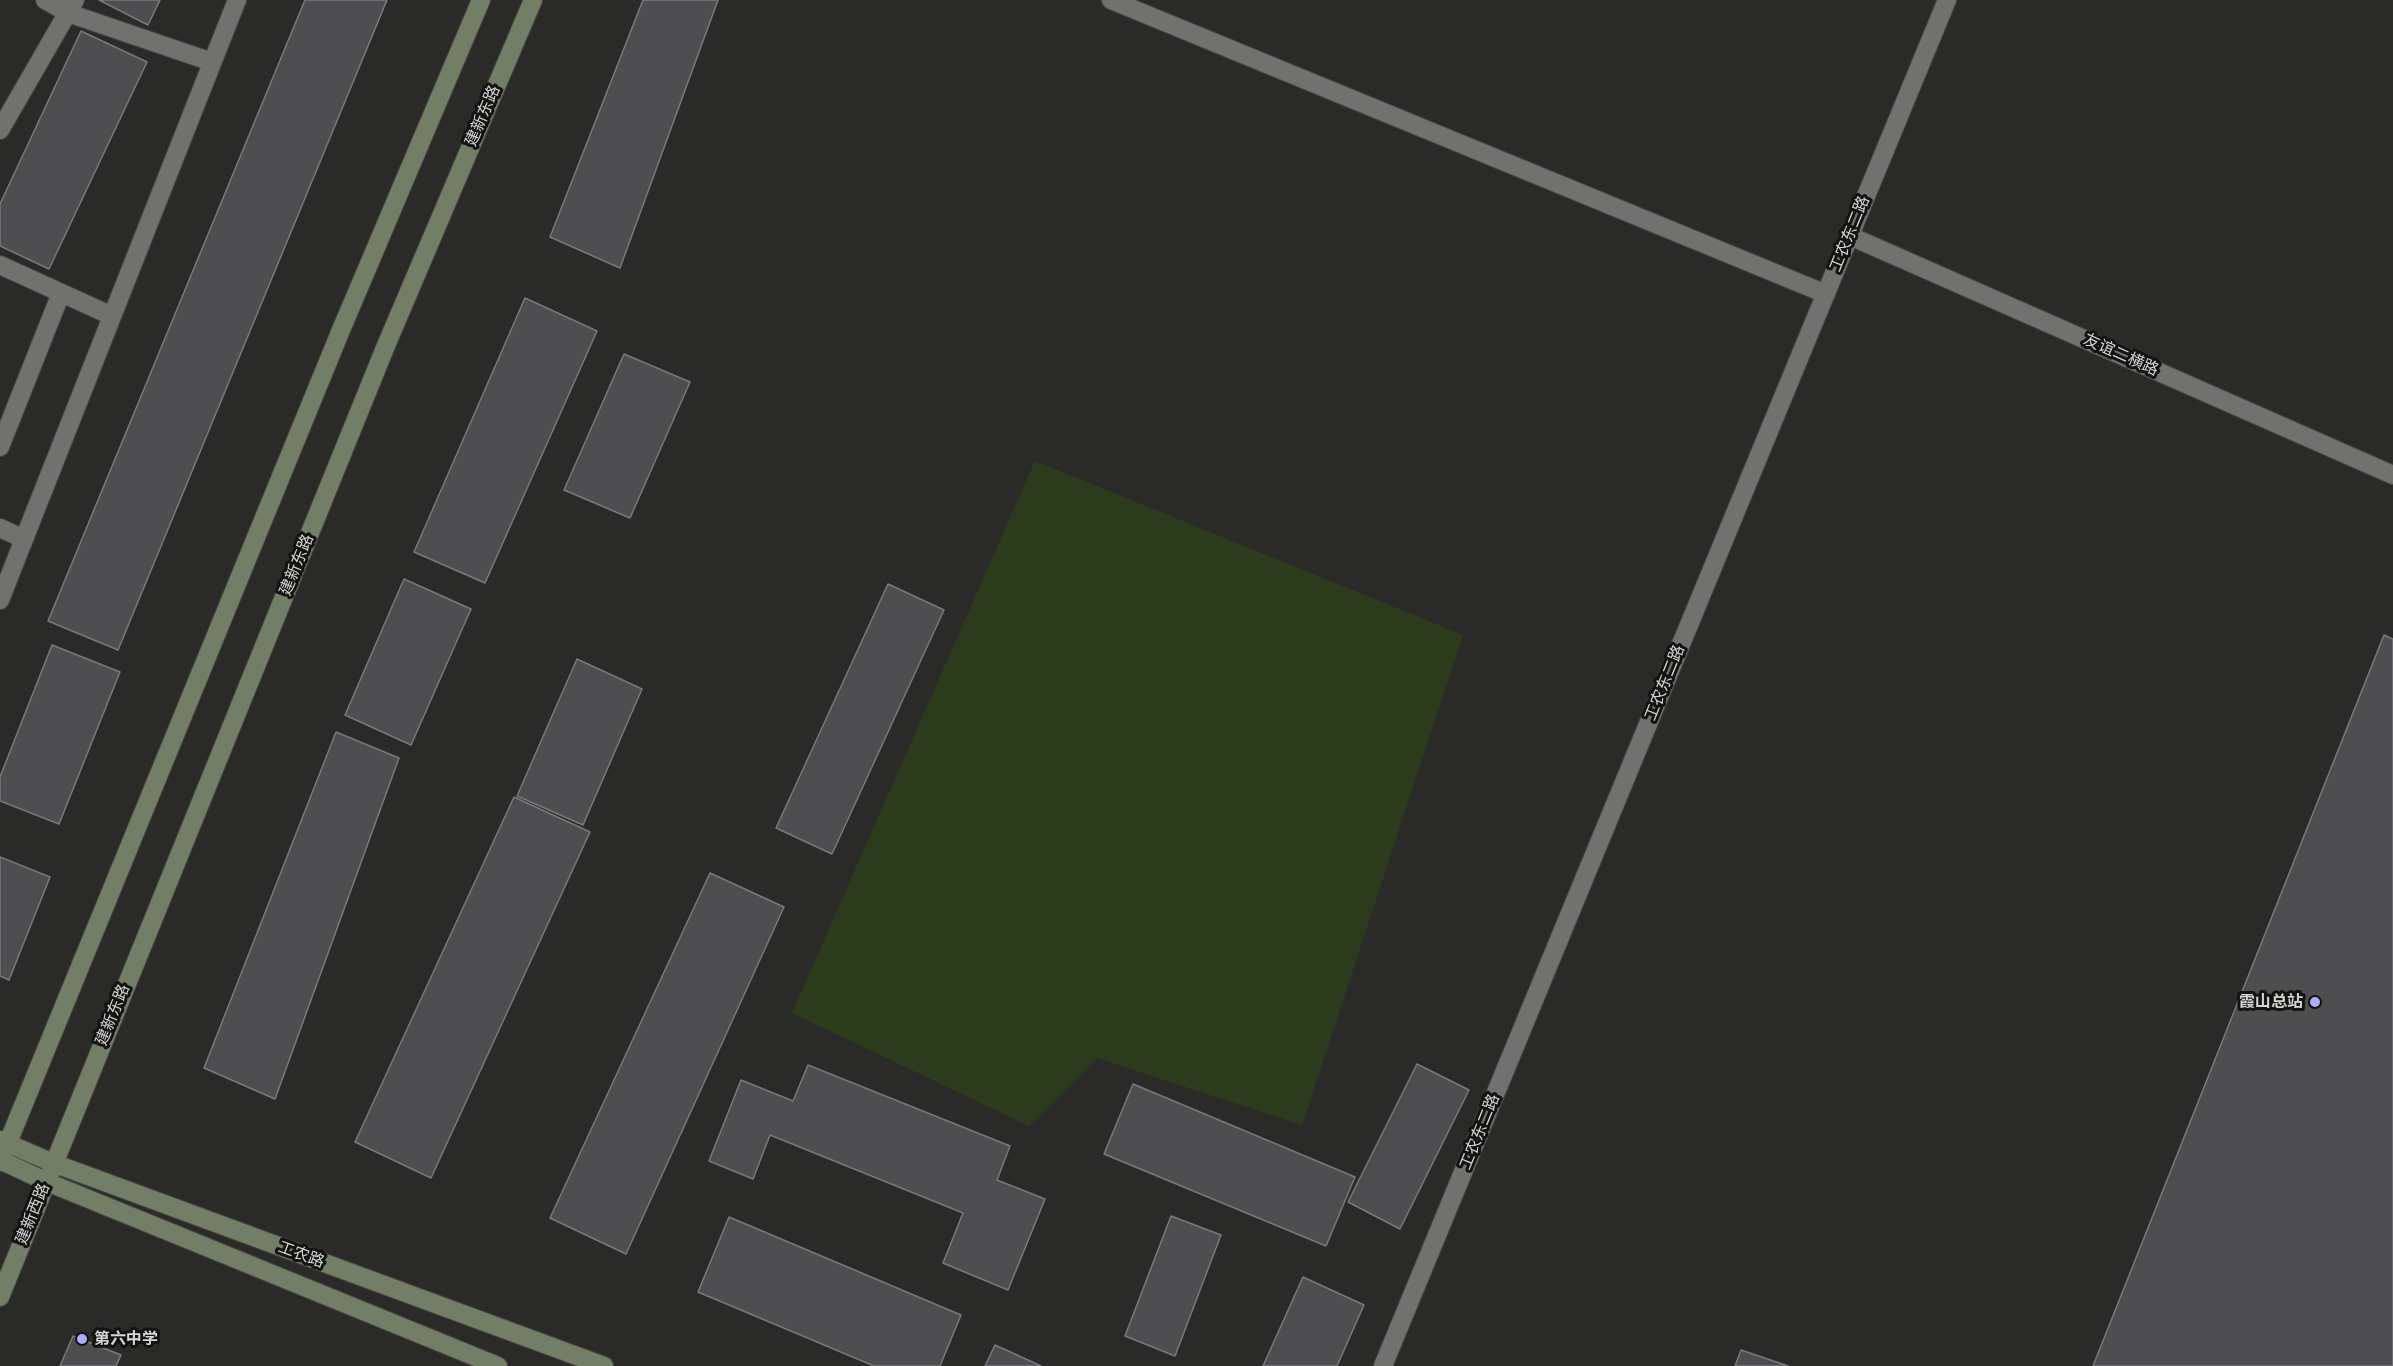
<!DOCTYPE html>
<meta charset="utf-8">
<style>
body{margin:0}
canvas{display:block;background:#2a2b29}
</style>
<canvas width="2393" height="1366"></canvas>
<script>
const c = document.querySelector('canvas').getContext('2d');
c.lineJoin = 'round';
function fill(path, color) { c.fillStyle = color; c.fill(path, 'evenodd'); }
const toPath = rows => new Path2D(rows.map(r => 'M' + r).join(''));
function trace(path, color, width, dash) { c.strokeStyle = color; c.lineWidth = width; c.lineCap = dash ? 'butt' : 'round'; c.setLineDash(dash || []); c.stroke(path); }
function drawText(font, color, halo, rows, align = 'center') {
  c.font = font + ' "Noto Sans","Noto Sans SC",sans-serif'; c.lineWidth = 6; c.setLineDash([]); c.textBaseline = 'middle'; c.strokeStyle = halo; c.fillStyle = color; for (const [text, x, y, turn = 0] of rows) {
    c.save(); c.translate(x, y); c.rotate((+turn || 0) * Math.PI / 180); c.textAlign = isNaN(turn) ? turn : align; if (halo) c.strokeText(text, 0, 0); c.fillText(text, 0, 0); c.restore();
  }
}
fill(toPath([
 [1035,461,1463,635,1302,1125,1097,1058,1029,1126,792,1013]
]), '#2c3b1c');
const building = toPath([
 [99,0,160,0,148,25,99,0],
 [305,0,387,0,118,650,48,621,305,0],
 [643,0,718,0,620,268,550,237,643,0],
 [81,31,147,62,49,269,0,246,0,204,81,31],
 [525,298,597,331,485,583,414,552,525,298],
 [624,354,690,382,630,518,564,490,624,354],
 [404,579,471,609,411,745,345,715,404,579],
 [888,584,944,610,832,854,776,828,888,584],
 [2384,635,2393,639,2393,1366,2093,1366,2384,635],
 [52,645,120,672,59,824,0,801,0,777,52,645],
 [577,659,642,689,583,825,517,796,577,659],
 [336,732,399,758,275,1099,204,1068,336,732],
 [514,797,590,832,431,1178,355,1142,514,797],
 [0,857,50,877,9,980,0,976,0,857],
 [710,873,784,907,626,1254,550,1218,710,873],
 [1417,1064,1469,1090,1400,1229,1348,1202,1417,1064],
 [808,1065,1010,1146,997,1180,1045,1199,1008,1290,943,1263,963,1213,770,1135,753,1179,709,1161,741,1080,793,1101,808,1065],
 [1133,1084,1355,1177,1326,1246,1104,1154,1133,1084],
 [1171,1216,1221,1235,1175,1356,1125,1336,1171,1216],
 [729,1217,961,1315,940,1366,874,1366,698,1292,729,1217],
 [1303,1277,1364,1305,1337,1366,1263,1366,1303,1277],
 [73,1336,121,1355,116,1366,60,1366,73,1336],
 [995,1345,1041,1366,985,1366,995,1345],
 [1741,1350,1788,1366,1735,1366,1741,1350]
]);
fill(building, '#4e4e51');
trace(building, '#78797c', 1.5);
const street = toPath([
 [45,0,68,13,212,62],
 [1111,0,1826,294],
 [0,130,75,0],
 [1850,236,2393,475],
 [0,265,112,316],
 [0,447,61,293],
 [0,528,24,539],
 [0,600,237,0],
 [1383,1366,1947,0]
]);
const secondary = toPath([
 [0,1140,53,1163,604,1366],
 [0,1160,47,1182,498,1366],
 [0,1162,341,330,481,0],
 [0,1297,385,348,533,0]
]);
trace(street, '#454644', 20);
trace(secondary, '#454644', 20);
trace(street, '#717270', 18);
trace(secondary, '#727e65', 18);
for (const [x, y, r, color] of [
 [2315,1002,6,"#a8b0fc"],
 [82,1339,6,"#a8b0fc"]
]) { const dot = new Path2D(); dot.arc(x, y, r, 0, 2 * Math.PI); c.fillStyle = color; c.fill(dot); trace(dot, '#131312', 2); }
drawText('16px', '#d5d6d4', '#131312', [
 ["建新东路",483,116,-67],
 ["工农东二路",1850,234,-68],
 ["友谊二横路",2121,355,24],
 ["建新东路",297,565,-68],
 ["工农东二路",1665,683,-68],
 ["建新东路",113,1015,-68],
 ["工农东二路",1480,1132,-68],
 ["建新西路",33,1214,-68],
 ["工农路",301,1255,20]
]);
drawText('bold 16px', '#d5d6d4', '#131312', [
 ["霞山总站",2303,1002],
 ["第六中学",94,1339,"left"]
], 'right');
</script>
